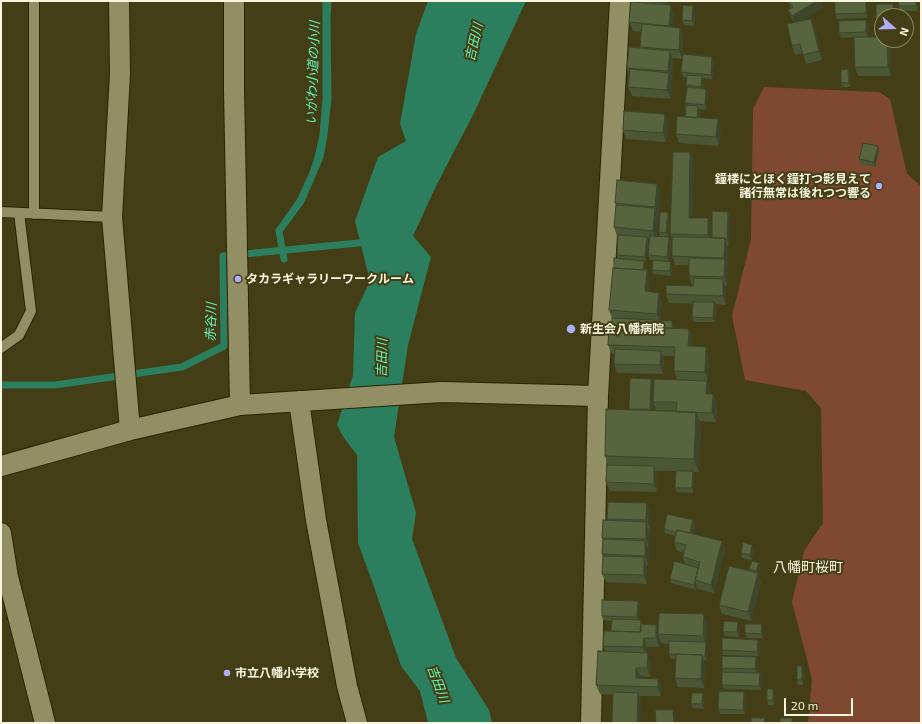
<!DOCTYPE html>
<meta charset="utf-8">
<style>
body{margin:0}
#map{position:relative;width:922px;height:724px;overflow:hidden;background:#433e16;font-family:"Exo 2",sans-serif}
canvas{display:block}
.frame{position:absolute;inset:0;border:2px solid #f8f6df;pointer-events:none}
.north{position:absolute;left:874px;top:8px;width:40px;height:40px;box-sizing:border-box;background:#433e16;border:1px solid #8b8866;border-radius:50%;rotate:110deg;font-size:11px;font-weight:700;line-height:16px;text-align:center;color:#f8f6df}
.north::after{content:'';display:block;margin:auto;width:14px;height:18px;background:#aeaefb;clip-path:polygon(50% 0,100% 100%,50% 72%,0 100%)}
.scale{position:absolute;left:784px;top:698px;width:69px;height:18px;box-sizing:border-box;border:2px solid #f8f6df;border-top:0;padding-left:5px;font-size:12px;line-height:14px;white-space:nowrap;color:#f8f6df;-webkit-text-stroke:3px #433e16;paint-order:stroke}
</style>
<div id="map">
<canvas width="922" height="724"></canvas>
<div class="frame"></div>
<div class="north">N</div>
<div class="scale">20 m</div>
</div>
<script>
const c = document.querySelector('canvas').getContext('2d');
c.lineJoin = 'round';
function fill(path, color) { c.fillStyle = color; c.fill(path, 'evenodd'); }
const toPath = rows => new Path2D(rows.map(r => 'M' + r).join(''));
function trace(path, color, width, dash) { c.strokeStyle = color; c.lineWidth = width; c.lineCap = dash ? 'butt' : 'round'; c.setLineDash(dash || []); c.stroke(path); }
function drawText(font, color, halo, rows, align = 'center') {
  c.font = font + ' "Exo 2","Noto Sans JP",sans-serif'; c.lineWidth = 4; c.setLineDash([]); c.textBaseline = 'middle'; c.strokeStyle = halo; c.fillStyle = color; for (const [text, x, y, turn = 0] of rows) {
    c.save(); c.translate(x, y); c.rotate((+turn || 0) * Math.PI / 180); c.textAlign = isNaN(turn) ? turn : align; if (halo) c.strokeText(text, 0, 0); c.fillText(text, 0, 0); c.restore();
  }
}
fill(toPath([
 [764,87,879,92,890,99,907,174,921,186,921,723,808,723,812,679,792,602,804,551,823,523,821,408,806,391,745,380,732,316,751,239,753,109]
]), '#7e4831');
fill(toPath([
 [428,1,526,1,473,115,437,184,413,236,431,257,408,345,394,437,416,513,412,539,456,658,489,710,492,723,428,723,420,691,401,666,372,581,358,543,357,455,344,438,337,425,353,375,355,313,370,281,355,221,378,157,406,141,400,124,416,34]
]), '#2c7f5e');
trace(toPath([
 [326,1,326,99,323,135,318,157,313,173,300,201,279,231,301,201,320,157,324,135,328,99,327,16,328,1],
 [281,228,279,231,284,259],
 [1,385,55,385,182,367,224,346,223,256,369,242]
]), '#2c7f5e', 7);
const service = toPath([
 [34,1,34,214],
 [1,212,112,217],
 [1,348,19,335,31,311,19,213]
]);
const minor = toPath([
 [119,1,120,74,112,217,130,430],
 [234,1,234,90,240,405],
 [299,401,316,520,347,686,357,723],
 [1,466,130,430,240,405,442,392,598,396],
 [1,533,8,577,45,723],
 [591,723,598,396,620,1]
]);
trace(service, '#292500', 12);
trace(minor, '#292500', 22);
trace(service, '#938f65', 10);
trace(minor, '#938f65', 20);
fill(toPath([
 [631,1,669,1,669,5,674,14,673,27,680,28,683,37,682,59,673,58,673,60,672,80,672,82,671,99,632,96,628,87,629,74,627,68,640,48,640,47,641,32,633,31,629,22],
 [788,1,821,1,823,8,803,20,811,19,815,27,822,60,806,64,803,53,795,55,792,46,794,22,792,19,788,10,791,8],
 [917,1,918,11,900,11,899,6],
 [876,4,893,4,894,8,894,16,882,16,882,34,878,34,876,30],
 [867,5,867,18,837,19,835,14],
 [693,6,695,10,694,26,684,25,682,20],
 [866,20,868,24,868,37,882,40,889,40,891,45,891,76,858,76,855,67,854,37,841,38,839,33],
 [712,57,714,61,712,79,703,78,703,89,706,89,708,94,706,110,699,109,700,111,699,118,721,128,719,146,679,143,676,134,685,117,686,106,685,103,687,87,686,85,687,77,683,77,681,72],
 [848,69,850,74,850,87,842,87,841,83],
 [668,123,666,142,626,139,623,130],
 [879,150,875,167,861,164,859,159],
 [694,161,692,218,708,218,711,227,711,238,712,238,728,212,730,216,729,245,728,245,728,247,727,286,726,286,726,305,715,304,716,307,715,322,694,322,692,317,693,304,669,303,666,294,693,286,694,285,692,285,689,276,689,265,675,265,672,256,672,239,670,234],
 [660,193,657,236,660,236,659,232,668,212,669,217,668,237,671,242,669,261,650,260,648,255,649,239,647,239,648,242,646,262,644,261,645,265,645,270,650,279,649,292,662,301,660,321,672,321,674,326,674,328,689,329,692,338,692,347,709,356,708,381,707,381,710,389,710,394,717,403,716,422,699,421,701,425,699,472,693,472,694,476,693,493,677,492,675,488,676,471,656,471,657,475,657,492,610,491,606,482,608,465,605,456,629,410,629,409,651,379,654,386,677,379,674,371,675,356,663,356,664,360,663,374,617,373,614,364,614,354,612,354,608,345,612,326,612,318,609,310,614,268,618,258,617,255,618,236,617,236,614,227,616,205,615,203],
 [654,404,656,410,677,411,676,412,654,411],
 [672,266,671,276,653,274,652,270],
 [650,512,649,548,648,548,649,550,648,565,647,565,647,584,606,582,602,574,603,557,602,554,603,539,602,538,607,520,607,519],
 [693,520,695,525,693,534,722,541,725,550,714,593,698,589,697,586,696,590,671,583,670,579,685,564,683,557,684,553,677,551,674,542,676,536,665,533,664,529],
 [752,545,754,549,751,560,742,558,741,553],
 [759,563,760,567,758,575,761,582,751,621,722,614,719,605,750,572,749,569],
 [638,601,640,605,639,620,642,624,658,629,707,623,706,644,707,647,707,660,703,660,705,664,704,688,678,687,675,678,676,659,671,659,669,654,669,644,661,643,660,639,659,647,647,647,647,653,651,662,650,677,640,676,640,679,662,688,661,696,639,696,641,702,613,695,600,694,596,685,605,651,603,646,611,631,612,621,603,620,602,616],
 [739,626,739,637,725,636,723,632],
 [763,629,763,638,747,638,745,633],
 [758,640,760,644,759,656,723,655,722,650],
 [756,657,757,662,757,673,760,673,761,678,761,690,724,689,722,685,723,672,722,668],
 [804,671,803,685,798,685,797,680],
 [773,689,775,694,774,705,768,705,767,700],
 [744,692,745,697,745,714,720,714,718,709],
 [704,698,704,709,693,708,691,704]
]), '#4b5635');
fill(toPath([
 [665,1,669,1,668,11,665,3],
 [817,1,821,1,823,8,795,25,792,16],
 [866,1,867,5,867,18,866,13],
 [916,1,917,1,918,11,916,6],
 [893,4,894,8,894,16,893,16],
 [671,5,674,14,672,34,669,26],
 [693,6,695,10,694,26,692,21],
 [811,19,815,27,822,60,819,51],
 [866,20,868,24,868,37,866,32],
 [680,28,683,37,682,59,679,50],
 [887,40,889,40,891,45,891,76,888,67],
 [670,51,673,60,672,80,672,82,671,99,667,90,669,73,668,71],
 [712,57,714,61,712,79,711,75],
 [848,69,850,74,850,87,849,83],
 [702,76,703,80,702,91,701,87],
 [706,89,708,94,706,110,705,105],
 [698,106,700,111,699,125,697,120],
 [665,114,668,123,666,142,663,133],
 [718,119,721,128,719,146,716,137],
 [878,146,879,150,875,167,874,162],
 [690,152,694,161,692,227,689,218],
 [657,184,660,193,658,216,655,207],
 [655,208,659,217,656,240,653,231],
 [668,212,669,217,668,237,666,233],
 [728,212,730,216,729,245,727,240],
 [708,218,711,227,711,244,708,235],
 [647,237,648,242,646,262,645,257],
 [669,237,671,242,669,261,667,257],
 [725,238,728,247,728,266,724,258],
 [725,259,728,268,727,286,724,277],
 [644,261,645,265,644,279,642,274],
 [671,262,672,266,671,276,670,271],
 [647,270,650,279,648,300,645,291],
 [723,279,726,288,726,305,723,296],
 [659,293,662,301,660,323,657,314],
 [714,302,716,307,715,322,713,318],
 [672,321,674,326,673,334,672,329],
 [689,329,692,338,692,355,688,346],
 [706,347,709,356,708,381,705,372],
 [661,351,664,360,663,374,660,365],
 [651,379,655,387,653,402,654,404,654,418,650,409],
 [707,381,710,389,710,403,706,394],
 [713,394,717,403,716,422,712,413],
 [696,412,701,425,699,472,694,459],
 [654,466,657,475,657,492,654,484],
 [693,471,694,476,693,493,692,488],
 [647,503,650,512,650,529,646,520],
 [693,520,695,525,691,540,689,535],
 [646,522,649,530,649,548,646,539],
 [645,541,649,550,648,565,645,556],
 [722,541,725,550,714,593,711,585],
 [752,545,754,549,751,560,750,555],
 [644,557,647,566,647,584,644,575],
 [759,563,760,567,758,575,761,582,751,621,748,612,758,574,756,571],
 [695,581,697,586,696,590,694,585],
 [638,601,640,605,639,622,637,617],
 [704,614,707,623,706,644,707,647,707,660,705,656,706,643,703,636],
 [738,622,739,626,739,637,737,632],
 [762,624,763,629,763,638,761,634],
 [656,625,660,634,658,634,660,639,659,647,656,638],
 [644,638,647,647,647,656,643,647],
 [758,640,760,644,759,656,757,652],
 [648,653,651,662,650,677,647,668],
 [702,655,705,664,704,688,701,679],
 [756,657,757,662,757,674,755,669],
 [802,666,804,671,803,685,802,680],
 [636,668,640,676,639,687,636,678],
 [760,673,761,678,761,690,759,686],
 [658,679,662,688,661,696,658,687],
 [773,689,775,694,774,705,773,700],
 [744,692,745,697,745,714,743,710],
 [638,693,641,702,640,723,637,723],
 [703,693,704,698,704,709,702,704],
 [673,710,675,714,675,723,674,723]
]), '#3d462b');
const building = toPath([
 [647,1,665,1,665,3,647,1],
 [789,1,817,1,792,16,788,10,793,7,789,1],
 [835,1,866,1,866,13,835,14,835,1],
 [898,1,916,1,916,6,899,6,898,1],
 [631,2,671,5,669,26,629,22,631,2],
 [876,4,893,4,893,16,882,16,882,29,876,30,876,4],
 [683,5,693,6,692,21,682,20,683,5],
 [811,19,819,51,803,55,800,44,792,46,787,24,811,19],
 [866,20,866,32,839,33,839,21,866,20],
 [642,24,680,28,679,50,640,47,642,24],
 [854,37,882,37,882,40,887,40,888,67,855,67,854,37],
 [629,47,670,51,668,71,627,68,629,47],
 [683,54,712,57,711,75,681,72,683,54],
 [630,69,669,73,667,90,628,87,630,69],
 [848,69,849,83,841,83,841,70,848,69],
 [687,75,702,76,701,87,686,85,687,75],
 [687,87,706,89,705,105,685,103,687,87],
 [686,105,698,106,697,118,685,117,686,105],
 [624,111,665,114,663,133,623,130,624,111],
 [677,116,718,119,716,137,676,134,677,116],
 [920,126,921,126,921,140,920,126],
 [863,143,878,146,874,162,859,159,863,143],
 [673,152,690,152,689,218,708,218,708,235,670,234,673,152],
 [617,180,657,184,655,207,615,203,617,180],
 [616,205,655,208,653,231,614,227,616,205],
 [712,211,728,212,727,240,726,240,725,238,712,238,712,211],
 [660,212,668,212,666,233,659,232,660,212],
 [618,235,647,237,645,257,617,255,618,235],
 [650,236,669,237,667,257,648,255,650,236],
 [672,237,725,238,724,258,672,256,672,237],
 [614,258,644,261,643,270,614,268,614,258],
 [689,258,725,259,724,277,689,276,689,258],
 [653,260,671,262,670,271,652,270,653,260],
 [613,268,647,270,645,291,659,293,657,314,609,310,613,268],
 [694,278,723,279,723,296,666,294,666,285,693,286,694,278],
 [693,302,714,302,713,318,692,317,693,302],
 [612,318,672,321,672,328,612,325,612,318],
 [609,326,689,329,688,346,706,347,705,372,674,371,675,347,608,345,609,326],
 [615,349,661,351,660,365,614,364,615,349],
 [630,378,651,379,650,409,629,409,630,378],
 [654,379,707,381,706,394,713,394,712,413,676,412,677,402,653,402,654,379],
 [606,409,696,412,694,459,605,456,606,409],
 [607,465,654,466,654,484,606,482,607,465],
 [676,471,693,471,692,488,675,488,676,471],
 [608,502,647,503,646,520,607,519,608,502],
 [667,514,693,520,690,533,677,530,677,532,664,529,667,514],
 [603,520,646,522,646,539,602,538,603,520],
 [677,530,722,541,711,585,695,580,700,562,683,557,686,545,674,542,677,530],
 [603,539,645,541,645,556,602,554,603,539],
 [743,542,752,545,750,555,741,553,743,542],
 [603,556,644,557,644,575,602,574,603,556],
 [674,561,698,568,694,585,670,579,674,561],
 [752,561,759,563,756,571,749,569,752,561],
 [729,566,758,573,748,612,719,605,729,566],
 [602,600,638,601,637,617,602,616,602,600],
 [659,613,704,614,703,636,658,634,659,613],
 [612,619,641,620,640,632,611,631,612,619],
 [724,621,738,622,737,632,723,632,724,621],
 [641,624,656,625,656,638,644,638,643,647,603,646,604,631,641,632,641,624],
 [745,624,762,624,761,634,745,633,745,624],
 [722,638,758,640,757,652,722,650,722,638],
 [669,641,706,642,705,656,701,656,702,655,669,654,669,641],
 [598,651,648,653,647,668,636,668,636,678,658,679,658,687,596,685,598,651],
 [676,654,702,655,701,679,675,678,676,654],
 [722,656,756,657,755,669,722,668,722,656],
 [797,666,802,666,802,680,797,680,797,666],
 [722,672,760,673,759,686,722,685,722,672],
 [767,689,773,689,773,700,767,700,767,689],
 [719,691,744,692,743,710,718,709,719,691],
 [613,692,638,693,637,723,612,723,613,692],
 [692,693,703,693,702,704,691,704,692,693],
 [655,710,673,710,674,723,656,723,655,710],
 [751,718,765,718,764,723,751,723,751,718],
 [780,718,792,718,792,723,780,723,780,718],
 [717,722,728,723,717,723,717,722],
 [734,722,745,722,745,723,734,723,734,722]
]);
fill(building, '#57643e');
trace(building, '#3d462b', 1);
for (const [x, y, r, color] of [
 [879,186,4,"#aeaefb"],
 [238,279,4,"#aeaefb"],
 [571,329,5,"#aeaefb"],
 [227,673,4,"#aeaefb"]
]) { const dot = new Path2D(); dot.arc(x, y, r, 0, 2 * Math.PI); c.fillStyle = color; c.fill(dot); trace(dot, '#433e16', 1.5); }
drawText('bold 12px', '#f8f6df', '#433e16', [
 ["鐘楼にとほく鐘打つ影見えて",871,179,"right"],
 ["諸行無常は後れつつ響る",871,193,"right"],
 ["タカラギャラリーワークルーム",246,279],
 ["新生会八幡病院",580,329],
 ["市立八幡小学校",235,673]
], 'left');
drawText('italic 13px', '#65f4b9', '#433e16', [
 ["吉田川",474,42,-77],
 ["いがわ小道の小川",313,73,-88],
 ["赤谷川",211,322,-88],
 ["吉田川",382,358,-89],
 ["吉田川",438,684,70]
]);
drawText('14px', '#f8f6df', '#433e16', [
 ["八幡町桜町",808,567]
]);
</script>
